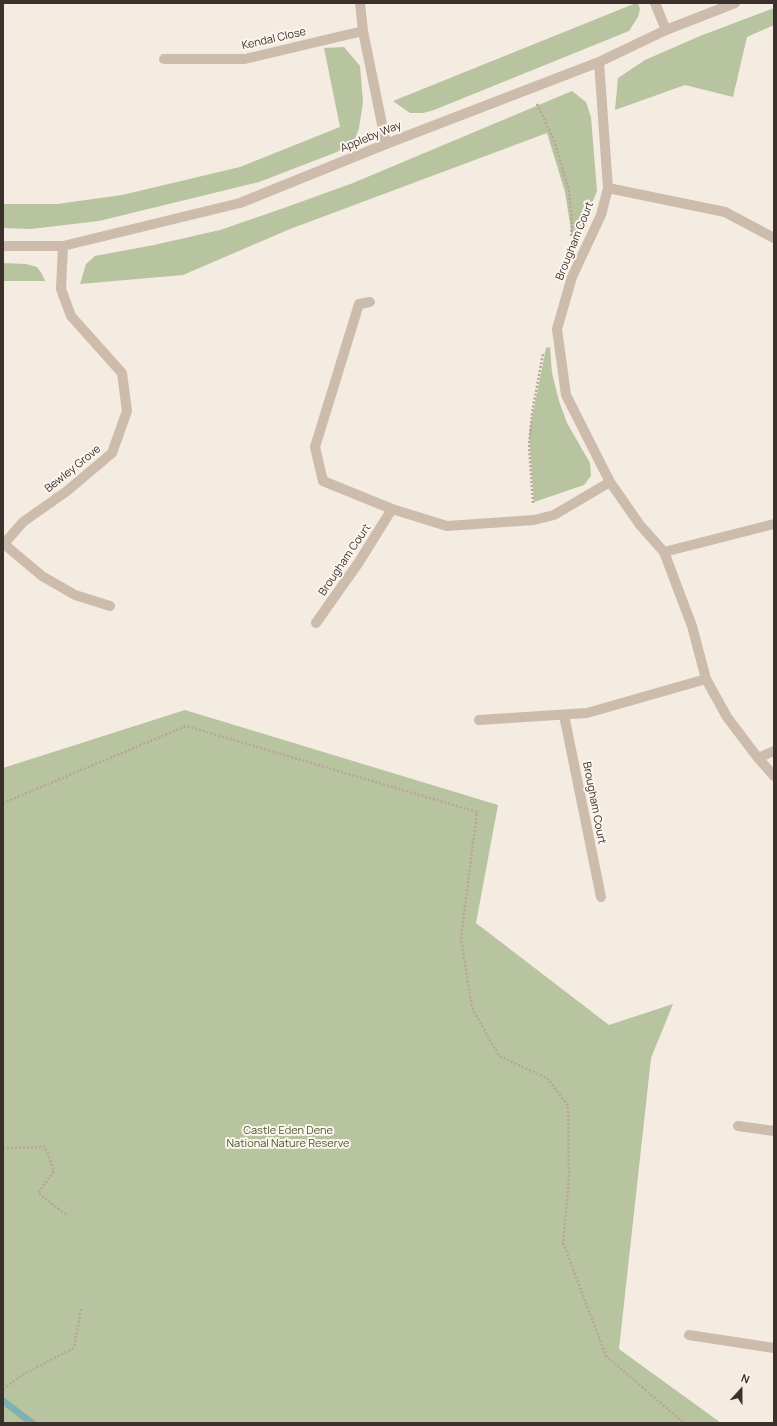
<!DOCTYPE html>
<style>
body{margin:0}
#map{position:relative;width:777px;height:1426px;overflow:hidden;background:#f4ebe1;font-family:Manrope,sans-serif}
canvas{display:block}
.frame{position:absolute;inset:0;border:4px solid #3b302b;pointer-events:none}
.north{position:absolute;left:721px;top:1370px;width:40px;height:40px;-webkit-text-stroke:3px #fbf5ee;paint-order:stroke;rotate:21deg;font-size:11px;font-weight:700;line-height:16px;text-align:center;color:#3b302b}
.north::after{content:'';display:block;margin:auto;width:14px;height:18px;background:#3b302b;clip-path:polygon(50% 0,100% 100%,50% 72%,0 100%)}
</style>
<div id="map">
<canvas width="777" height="1426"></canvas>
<div class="frame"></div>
<div class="north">N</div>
</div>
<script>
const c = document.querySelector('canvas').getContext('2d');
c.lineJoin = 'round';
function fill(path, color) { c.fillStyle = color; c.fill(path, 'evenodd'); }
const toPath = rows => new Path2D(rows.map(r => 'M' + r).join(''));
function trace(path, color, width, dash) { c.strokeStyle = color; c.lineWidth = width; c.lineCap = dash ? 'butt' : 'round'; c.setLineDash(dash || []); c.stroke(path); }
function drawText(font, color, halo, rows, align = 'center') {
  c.font = font + ' Manrope,sans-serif'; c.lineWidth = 4; c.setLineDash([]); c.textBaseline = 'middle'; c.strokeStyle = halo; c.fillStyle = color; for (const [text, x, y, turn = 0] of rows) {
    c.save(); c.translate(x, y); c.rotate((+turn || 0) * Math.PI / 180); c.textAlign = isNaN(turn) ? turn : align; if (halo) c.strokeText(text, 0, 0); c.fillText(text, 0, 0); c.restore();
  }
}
fill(toPath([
 [636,3,638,3,640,9,638,17,629,31,434,110,423,113,410,113,393,101],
 [774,8,774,25,747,37,733,97,685,85,615,110,618,78,645,60,700,36],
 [344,47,360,66,363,102,359,128,354,142,337,152,259,182,99,221,31,229,3,228,3,204,57,204,122,195,240,167,340,127,324,48],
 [572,91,586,102,591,117,597,191,575,244,573,242,565,192,547,133,290,229,183,275,80,284,86,264,95,256,154,245,220,230,284,208,353,183],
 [3,263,26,264,37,267,42,274,45,281,3,281],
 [550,347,552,373,559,401,567,423,590,463,591,476,584,485,534,502,529,433,546,348],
 [185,710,498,805,476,923,609,1025,673,1004,651,1058,619,1349,721,1423,3,1423,3,768]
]), '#b8c4a0');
trace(toPath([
 [3,1401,32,1423]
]), '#7fb0b2', 7);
trace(toPath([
 [537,104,554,140,569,191,572,221,571,238],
 [533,503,529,445,532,413,543,354],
 [3,803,186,726,477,812,461,938,472,1008,499,1056,547,1078,568,1106,569,1178,563,1243,606,1356,684,1423],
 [3,1148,45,1147,54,1171,38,1193,68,1216],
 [3,1389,22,1375,74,1348,81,1309]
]), '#b9a596', 2.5, [2, 2]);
trace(toPath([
 [360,3,363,31,386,144],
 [655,3,666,30],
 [164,59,245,59,363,31],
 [599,62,608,188,601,215,572,277,557,329,566,395,610,482,640,525,664,552,692,626,706,679,727,717,758,758,774,776],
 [608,188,725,212,774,238],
 [3,246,63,246,240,203,386,144,599,62,666,30,735,3],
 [370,302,359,304,315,447,323,481,392,509,447,526,534,520,554,515,610,482],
 [4,544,42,576,75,595,110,606],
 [3,545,23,522,67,491,112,453,127,411,122,373,71,316,61,289,63,246],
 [664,552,774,524],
 [316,623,359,562,392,509],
 [564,715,601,897],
 [479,720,587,713,706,679],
 [758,758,774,751],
 [738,1126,774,1131],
 [689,1335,774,1348]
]), '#cdbbac', 10);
drawText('11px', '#3b302b', '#fbf5ee', [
 ["Kendal Close",274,39,-13],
 ["Appleby Way",371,137,-22],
 ["Brougham Court",575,241,-68],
 ["Bewley Grove",73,469,-39],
 ["Brougham Court",345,560,-56],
 ["Brougham Court",594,803,79]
]);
drawText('11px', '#4a5a2e', '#fbf5ee', [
 ["Castle Eden Dene",288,1131],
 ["National Nature Reserve",288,1144]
]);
</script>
